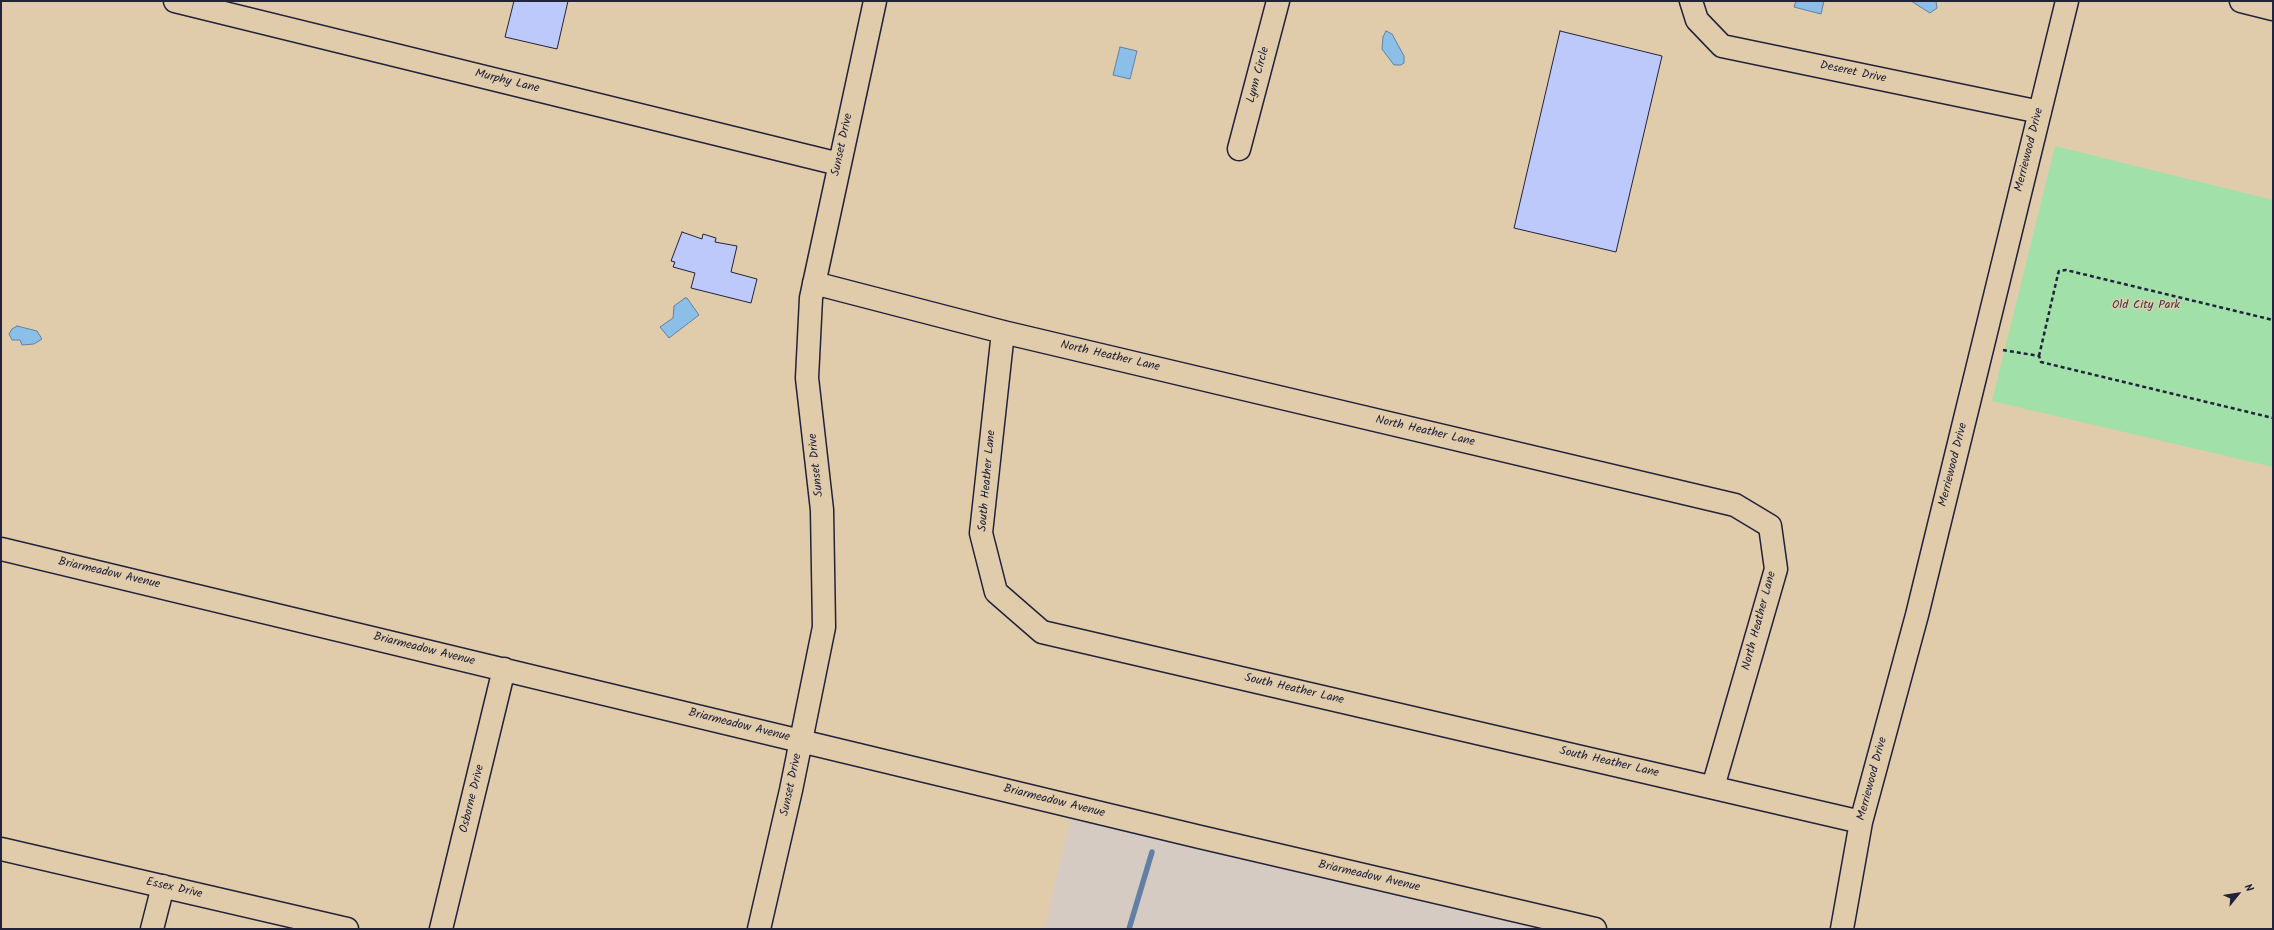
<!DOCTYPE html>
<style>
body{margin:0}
#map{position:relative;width:2274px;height:930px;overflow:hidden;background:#e0ccaa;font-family:Kalam,sans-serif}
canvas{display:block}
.frame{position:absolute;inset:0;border:2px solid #22223b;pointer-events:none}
.north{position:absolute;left:2218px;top:874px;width:40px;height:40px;-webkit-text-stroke:3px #e0ccaa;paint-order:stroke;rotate:60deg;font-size:11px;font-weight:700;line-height:16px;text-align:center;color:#22223b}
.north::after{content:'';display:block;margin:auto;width:14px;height:18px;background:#22223b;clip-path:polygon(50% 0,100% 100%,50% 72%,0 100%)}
</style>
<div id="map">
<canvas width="2274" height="930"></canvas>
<div class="frame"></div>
<div class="north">N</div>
</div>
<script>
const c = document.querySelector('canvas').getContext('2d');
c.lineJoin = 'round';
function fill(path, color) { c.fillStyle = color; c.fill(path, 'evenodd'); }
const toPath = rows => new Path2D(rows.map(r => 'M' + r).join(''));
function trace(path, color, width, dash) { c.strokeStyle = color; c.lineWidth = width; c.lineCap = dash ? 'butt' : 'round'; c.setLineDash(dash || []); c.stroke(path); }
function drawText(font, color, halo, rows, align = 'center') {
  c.font = font + ' Kalam,sans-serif'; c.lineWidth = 3; c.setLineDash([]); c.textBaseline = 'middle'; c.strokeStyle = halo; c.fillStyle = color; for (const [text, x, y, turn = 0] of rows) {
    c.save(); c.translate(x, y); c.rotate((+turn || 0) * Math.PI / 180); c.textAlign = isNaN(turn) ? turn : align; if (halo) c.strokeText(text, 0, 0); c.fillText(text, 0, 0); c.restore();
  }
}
fill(toPath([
 [1072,813,1551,929,1044,929]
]), '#d5cbc2');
fill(toPath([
 [2055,146,2273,200,2273,467,1992,401]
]), '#a1e0a9');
const water = toPath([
 [1796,1,1824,1,1821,14,1794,7,1796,1],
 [1911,1,1936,1,1937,8,1930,13,1911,1],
 [1386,31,1392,34,1404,56,1404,63,1401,65,1394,65,1382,49,1383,37,1386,31],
 [1120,47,1137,51,1130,79,1113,75,1120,47],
 [685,298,687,298,699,315,669,338,660,327,673,318,674,306,685,298],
 [17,326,37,331,42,339,34,344,22,345,20,340,12,340,9,334,12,329,17,326]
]);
fill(water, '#8bbfe8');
trace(water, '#6180a3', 1);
trace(toPath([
 [1129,929,1152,852]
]), '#6180a3', 5.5);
const building = toPath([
 [514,1,568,1,557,49,505,37,514,1],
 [1560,31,1662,56,1616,252,1514,228,1560,31],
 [682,232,702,239,703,234,716,238,715,242,737,246,731,272,757,279,751,303,691,288,695,273,673,267,675,262,671,261,682,232]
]);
fill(building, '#bcc9fa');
trace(building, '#22223b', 1);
const minor = toPath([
 [175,1,839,164],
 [1691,1,1697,20,1722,46,2040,112],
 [2241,1,2273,9],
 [1239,149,1278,1],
 [814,283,1003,332,1735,505,1770,526,1776,569,1713,787],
 [1003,332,981,533,996,592,1042,632,1861,822],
 [1,549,1200,837,1595,929],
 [1,849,347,929],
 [152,929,163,886],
 [441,929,504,669],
 [759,929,791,790,824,627,822,510,807,378,811,298,875,1],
 [1842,929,1861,822,1917,615,2067,1]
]);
trace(minor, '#22223b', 25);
trace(toPath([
 [2003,350,2039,356,2041,362,2273,418],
 [2039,356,2058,274,2059,271,2066,270,2273,320]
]), '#22223b', 2.5, [4, 3]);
trace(minor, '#e0ccaa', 22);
drawText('12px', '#22223b', '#e0ccaa', [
 ["Deseret Drive",1853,73,12],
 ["Lynn Circle",1259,75,-75],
 ["Murphy Lane",507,82,14],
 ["Sunset Drive",843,145,-78],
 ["Merriewood Drive",2030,150,-76],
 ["North Heather Lane",1110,357,13],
 ["North Heather Lane",1425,432,13],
 ["Sunset Drive",817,465,-96],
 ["Merriewood Drive",1954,465,-76],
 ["South Heather Lane",988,481,-85],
 ["Briarmeadow Avenue",109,574,13],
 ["North Heather Lane",1760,621,-75],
 ["Briarmeadow Avenue",424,650,14],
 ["South Heather Lane",1294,690,13],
 ["Briarmeadow Avenue",739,726,14],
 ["South Heather Lane",1609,763,13],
 ["Merriewood Drive",1873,779,-75],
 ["Sunset Drive",792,785,-78],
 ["Osborne Drive",473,799,-76],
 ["Briarmeadow Avenue",1054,802,14],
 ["Briarmeadow Avenue",1369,877,13],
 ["Essex Drive",174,889,13]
]);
drawText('12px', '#353e4c', '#e0ccaa', [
 ["Old City Park",2146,306]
]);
</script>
